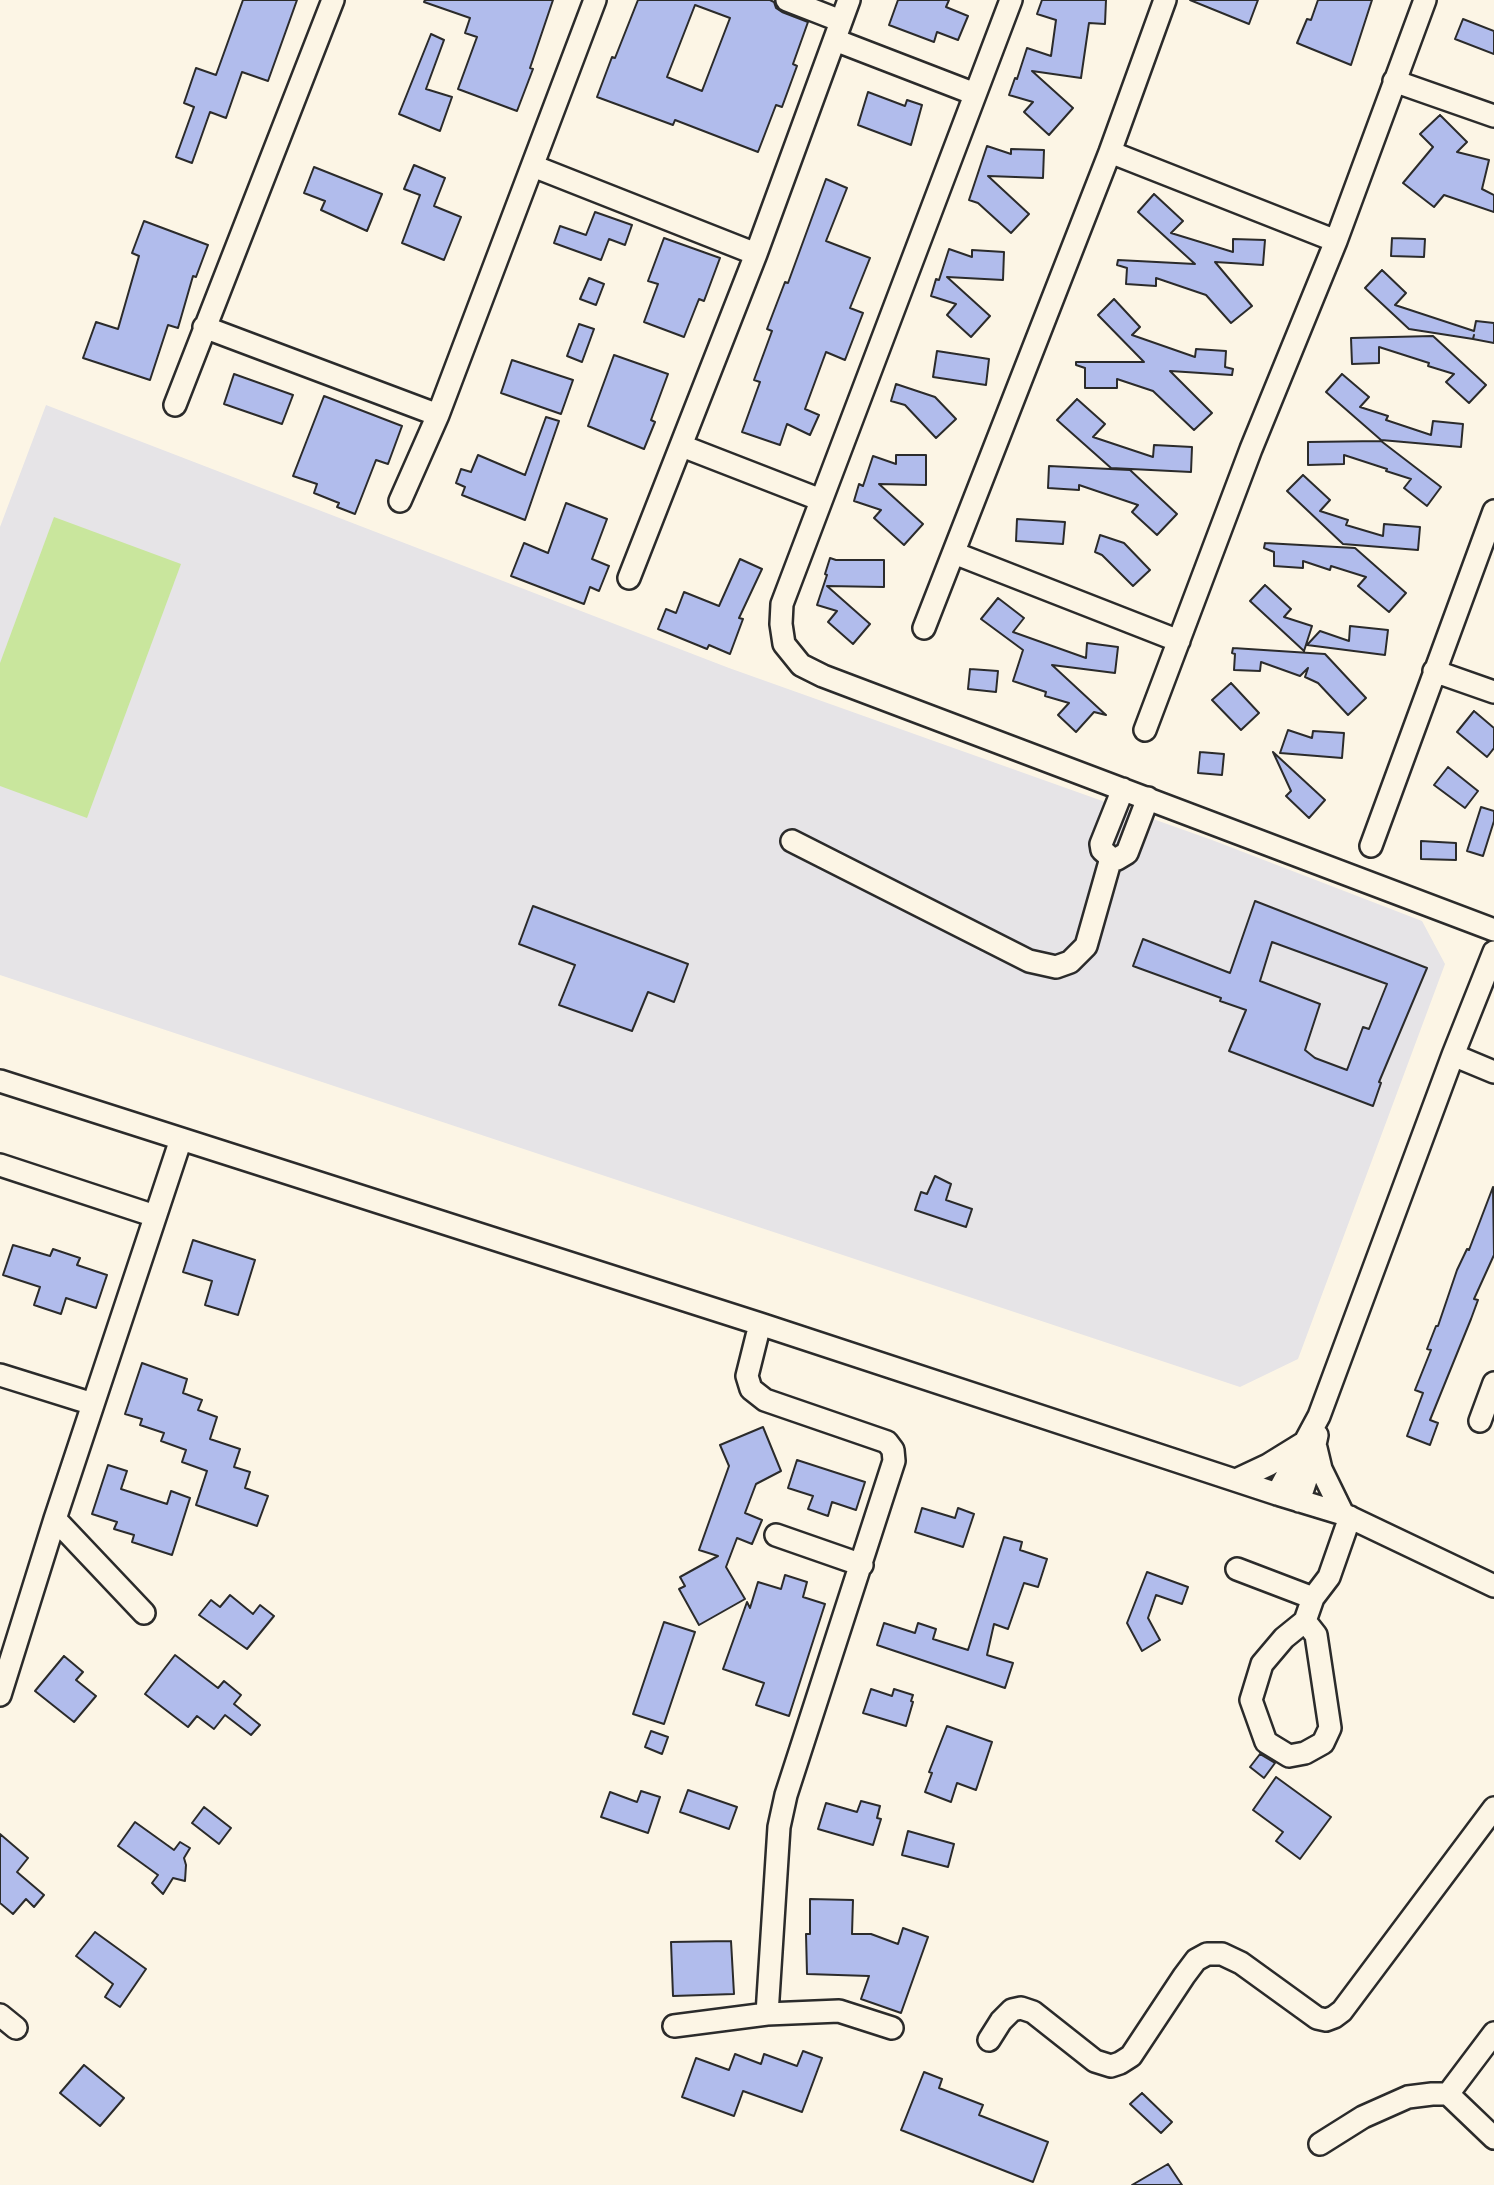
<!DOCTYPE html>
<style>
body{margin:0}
canvas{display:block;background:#fcf5e5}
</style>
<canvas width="1494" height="2185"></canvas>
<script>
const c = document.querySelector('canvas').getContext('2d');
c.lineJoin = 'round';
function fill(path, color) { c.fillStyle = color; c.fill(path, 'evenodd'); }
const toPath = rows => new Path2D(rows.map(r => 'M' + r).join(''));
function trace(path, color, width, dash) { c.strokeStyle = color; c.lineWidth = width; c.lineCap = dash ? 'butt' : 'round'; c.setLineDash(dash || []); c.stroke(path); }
fill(toPath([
 [46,405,729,668,1212,840,1422,921,1445,964,1298,1359,1240,1387,0,975,0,527]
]), '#e6e4e7');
fill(toPath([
 [54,517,181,564,87,818,0,786,0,663]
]), '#c9e69d');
const building = toPath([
 [243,0,297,0,268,81,242,72,226,118,210,112,192,163,176,157,194,107,184,103,196,68,216,75,243,0],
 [425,0,553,0,530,68,533,69,517,111,458,89,477,37,465,33,470,18,424,2,425,0],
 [638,0,770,0,774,2,776,8,782,12,808,22,793,64,797,66,782,107,776,105,758,152,675,120,673,125,597,97,612,57,615,58,638,0],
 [695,5,730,18,702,91,667,77,695,5],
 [898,0,949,0,946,7,968,16,958,40,937,32,934,42,889,25,898,0],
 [1042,0,1106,0,1105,24,1089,23,1081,78,1032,71,1073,108,1049,135,1024,112,1033,102,1009,95,1015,78,1017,79,1027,48,1051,56,1056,20,1037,14,1042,0],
 [1190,0,1258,0,1249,24,1190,0],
 [1318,0,1372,0,1351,65,1297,43,1307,19,1311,20,1318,0],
 [1463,19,1494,31,1494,54,1455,39,1463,19],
 [431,34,444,40,426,89,452,97,440,131,399,114,431,34],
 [868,92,905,106,907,100,922,105,911,145,858,125,868,92],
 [1440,115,1467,142,1457,152,1489,160,1482,189,1494,195,1494,212,1444,195,1434,207,1403,183,1433,147,1420,134,1440,115],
 [987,146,1011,154,1011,149,1044,150,1043,178,988,176,1029,214,1011,233,978,203,969,200,987,146],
 [414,165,445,178,434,206,461,217,444,260,402,243,420,195,404,189,414,165],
 [314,167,382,194,367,231,321,210,325,201,304,193,314,167],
 [826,179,847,188,826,241,870,258,850,308,863,313,845,360,826,352,805,409,819,415,810,435,787,424,780,445,742,432,760,382,754,380,772,331,767,329,785,282,788,283,826,179],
 [1154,194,1183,221,1171,233,1233,252,1233,239,1265,240,1263,265,1215,262,1252,306,1231,323,1206,295,1156,278,1156,286,1126,284,1127,268,1117,265,1118,260,1195,264,1138,212,1154,194],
 [595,212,632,225,625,245,609,239,601,260,554,243,560,226,586,235,595,212],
 [144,221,208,245,196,277,193,276,178,328,168,325,150,380,83,358,96,322,118,329,139,256,132,253,144,221],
 [664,238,720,258,704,301,699,299,684,337,644,322,658,284,648,281,664,238],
 [1392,238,1425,239,1424,257,1391,256,1392,238],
 [949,249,972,257,972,250,1004,252,1003,280,947,277,990,316,971,337,947,315,956,304,931,296,936,279,939,280,949,249],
 [1382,270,1406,293,1395,305,1474,331,1476,321,1494,323,1494,343,1473,339,1474,335,1473,339,1409,329,1365,288,1382,270],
 [589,278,604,284,596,305,580,299,589,278],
 [1114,299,1140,327,1132,335,1195,357,1196,349,1226,351,1225,367,1233,369,1232,375,1170,371,1212,413,1194,430,1153,391,1117,379,1117,388,1085,388,1085,368,1076,365,1076,362,1144,362,1098,315,1114,299],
 [579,324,594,329,582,362,567,356,579,324],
 [1433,336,1486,385,1469,403,1446,382,1454,374,1428,366,1429,363,1379,347,1379,363,1352,364,1351,338,1433,336],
 [937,351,989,359,986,385,933,377,937,351],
 [614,355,668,374,651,420,655,422,644,449,588,426,614,355],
 [512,360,573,380,561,414,501,393,512,360],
 [234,374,293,395,282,424,224,404,234,374],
 [1342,374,1369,397,1360,407,1388,416,1386,420,1431,435,1433,421,1463,424,1461,447,1381,440,1326,392,1342,374],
 [896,384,935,397,956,419,936,438,905,405,891,401,896,384],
 [324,396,402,426,388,464,376,460,355,514,337,507,339,503,314,493,317,484,293,476,324,396],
 [1077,399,1105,424,1093,437,1153,457,1154,445,1192,447,1191,472,1111,468,1057,420,1077,399],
 [546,417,559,421,525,520,462,495,465,487,456,483,461,469,471,472,478,455,525,475,546,417],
 [1381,441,1441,487,1427,506,1404,488,1411,479,1386,471,1387,469,1344,455,1344,464,1308,465,1308,442,1381,441],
 [896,455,926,455,926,485,879,484,923,524,904,545,874,518,881,510,854,501,859,484,863,486,873,456,896,464,896,455],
 [1049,466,1130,470,1177,514,1157,535,1132,512,1138,505,1079,485,1079,490,1048,488,1049,466],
 [1303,475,1330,500,1320,511,1348,520,1346,525,1383,536,1384,524,1420,527,1418,550,1343,544,1287,491,1303,475],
 [566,503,607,519,592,559,609,566,599,591,590,587,584,604,511,576,524,543,548,553,566,503],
 [1017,519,1065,522,1063,544,1016,541,1017,519],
 [1100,535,1124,543,1150,570,1133,586,1102,555,1095,552,1100,535],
 [1265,543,1355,548,1406,593,1389,612,1358,586,1366,577,1331,566,1330,570,1303,561,1303,568,1274,566,1274,552,1264,548,1265,543],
 [830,558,836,560,884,560,884,587,827,586,870,624,853,644,828,622,837,611,817,605,827,575,825,574,830,558],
 [740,559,762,569,739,618,743,619,730,654,709,645,707,649,658,629,666,609,676,613,684,592,719,606,740,559],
 [1265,585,1291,609,1284,617,1312,626,1304,651,1250,601,1265,585],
 [998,598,1024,618,1013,632,1086,658,1087,643,1118,647,1115,673,1052,665,1106,715,1094,712,1076,732,1058,715,1069,703,1045,696,1046,692,1013,681,1023,650,981,619,998,598],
 [1350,626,1388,630,1385,655,1307,645,1320,631,1349,641,1350,626],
 [1233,648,1325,654,1366,698,1348,715,1318,683,1305,677,1308,668,1300,676,1261,662,1260,671,1234,670,1235,654,1232,653,1233,648],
 [970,669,998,671,996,692,968,689,970,669],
 [1231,683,1259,713,1241,730,1212,700,1231,683],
 [1474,711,1494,728,1494,748,1487,757,1457,732,1474,711],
 [1288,730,1312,738,1313,731,1344,733,1342,758,1280,753,1288,730],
 [1200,752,1224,754,1222,775,1198,773,1200,752],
 [1273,752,1325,800,1309,818,1286,796,1291,791,1273,752],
 [1448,767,1478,791,1465,808,1434,785,1448,767],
 [1481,807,1494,811,1494,821,1483,856,1467,851,1481,807],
 [1421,841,1456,843,1456,860,1421,859,1421,841],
 [1255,901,1427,968,1379,1082,1381,1083,1373,1106,1229,1051,1246,1010,1220,1001,1221,998,1133,966,1143,939,1230,973,1255,901],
 [1272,942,1387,984,1369,1029,1363,1027,1347,1070,1315,1058,1305,1050,1320,1004,1260,981,1272,942],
 [533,906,688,964,674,1002,648,992,632,1031,559,1005,575,965,519,944,533,906],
 [935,1176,951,1184,946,1200,972,1209,966,1227,915,1210,921,1192,927,1194,935,1176],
 [1493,1187,1494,1255,1474,1299,1478,1300,1471,1319,1430,1420,1438,1423,1430,1445,1407,1436,1423,1393,1415,1390,1431,1350,1427,1349,1436,1326,1438,1326,1457,1270,1467,1249,1469,1250,1493,1187],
 [193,1240,255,1260,238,1315,205,1305,212,1281,183,1272,193,1240],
 [13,1245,50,1256,53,1249,80,1258,77,1265,107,1275,96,1308,66,1298,61,1314,34,1305,40,1287,3,1275,13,1245],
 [142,1363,187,1379,183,1393,202,1400,198,1410,217,1417,210,1439,240,1449,234,1467,250,1472,245,1488,268,1496,257,1526,196,1505,207,1471,182,1462,186,1450,161,1441,164,1433,140,1425,142,1419,125,1414,142,1363],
 [763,1427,781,1471,756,1484,745,1513,762,1520,752,1544,737,1538,726,1567,745,1599,699,1625,679,1589,685,1586,680,1577,718,1556,699,1550,729,1466,720,1445,763,1427],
 [797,1460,865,1482,856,1510,832,1502,828,1516,808,1509,813,1496,788,1488,797,1460],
 [108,1465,127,1471,121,1489,167,1504,171,1491,190,1498,172,1555,132,1542,134,1535,114,1529,117,1522,92,1514,108,1465],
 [922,1508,955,1518,958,1508,974,1514,963,1547,915,1532,922,1508],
 [1004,1537,1022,1542,1020,1550,1047,1559,1038,1587,1024,1583,1008,1629,994,1624,987,1655,1013,1663,1005,1688,877,1645,884,1623,915,1633,918,1623,936,1629,933,1639,968,1650,1004,1537],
 [1147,1572,1188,1587,1182,1604,1156,1595,1148,1618,1160,1640,1142,1651,1127,1623,1147,1572],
 [785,1575,807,1582,803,1597,825,1604,789,1716,756,1705,764,1683,723,1669,747,1602,750,1608,758,1582,781,1589,785,1575],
 [230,1595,253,1614,260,1605,274,1616,247,1649,199,1615,211,1600,220,1607,230,1595],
 [664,1622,695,1632,664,1724,633,1714,664,1622],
 [175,1655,218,1688,224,1681,241,1695,234,1704,260,1725,251,1735,225,1715,214,1729,197,1716,188,1727,145,1694,175,1655],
 [64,1656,83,1672,76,1680,96,1696,74,1722,35,1691,64,1656],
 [871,1689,892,1696,894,1689,913,1695,911,1701,913,1702,906,1726,863,1713,871,1689],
 [947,1726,992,1742,976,1790,957,1783,951,1802,925,1792,932,1773,929,1772,947,1726],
 [651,1731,668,1737,662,1754,645,1747,651,1731],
 [1260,1754,1275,1763,1264,1778,1250,1767,1260,1754],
 [1276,1777,1331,1817,1300,1859,1276,1841,1283,1832,1253,1810,1276,1777],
 [688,1790,737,1807,729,1829,680,1812,688,1790],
 [641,1791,660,1797,648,1833,601,1817,610,1792,637,1802,641,1791],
 [861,1801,880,1806,877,1818,881,1819,873,1845,818,1829,826,1803,857,1812,861,1801],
 [204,1807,231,1828,219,1844,192,1823,204,1807],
 [135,1822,174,1850,180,1842,190,1848,184,1858,186,1865,185,1881,173,1878,163,1894,152,1883,158,1875,118,1846,135,1822],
 [908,1831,954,1844,948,1867,902,1855,908,1831],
 [0,1834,28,1858,17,1872,44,1895,34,1907,26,1899,13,1914,0,1903,0,1834],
 [810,1899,853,1900,852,1934,871,1934,898,1944,903,1928,928,1937,901,2013,861,1999,869,1976,807,1974,806,1934,810,1934,810,1899],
 [95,1932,146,1969,120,2007,105,1997,113,1984,76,1956,95,1932],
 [731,1941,734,1994,673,1996,671,1942,731,1941],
 [803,2051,822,2058,802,2112,743,2091,734,2116,682,2097,696,2058,729,2070,735,2054,761,2064,764,2054,797,2066,803,2051],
 [84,2065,124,2098,100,2126,60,2093,84,2065],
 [924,2072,942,2079,939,2088,983,2105,979,2115,1048,2142,1033,2182,901,2130,924,2072],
 [1142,2093,1172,2122,1161,2133,1130,2104,1142,2093],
 [1168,2164,1182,2185,1132,2185,1168,2164]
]);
fill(building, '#b1bcec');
trace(building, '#2b2b2b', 2);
const minor = toPath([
 [787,0,841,21],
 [1011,0,782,604,781,624,784,644,801,665,823,676,1494,930],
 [835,40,975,94],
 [1394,81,1494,116],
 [1110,152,1336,241],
 [533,166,756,254],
 [204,327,438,415],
 [175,405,333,0],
 [682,446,821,500],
 [400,501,438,415,595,0],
 [954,553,1179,641],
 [629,578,756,254,849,0],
 [924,628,1110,152,1165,0],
 [1434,671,1494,692],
 [1145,730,1251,449,1336,241,1425,0],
 [1123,789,1101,844,1102,850,1111,858,1117,859,1127,853,1148,798],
 [792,841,1029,961,1056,967,1070,962,1086,946,1111,858],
 [1371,846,1494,511],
 [1453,1055,1494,1072],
 [0,1081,760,1324,1277,1494,1343,1514,1494,1586],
 [0,1165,155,1216],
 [760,1324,747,1376,751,1389,765,1400,887,1442,893,1450,894,1461,786,1795,779,1827,767,2014],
 [0,1375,93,1404],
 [1480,1421,1494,1383],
 [1316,1448,1321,1469,1343,1514],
 [1236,1480,1268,1465,1302,1444],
 [1277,1494,1319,1416,1453,1055,1494,952],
 [1299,1501,1310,1468,1317,1435],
 [55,1519,144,1613],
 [776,1535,862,1565],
 [1237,1569,1313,1598],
 [1305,1621,1316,1635,1330,1728,1323,1743,1305,1753,1289,1756,1266,1742,1251,1700,1262,1664,1284,1638,1305,1621,1313,1598,1329,1577,1350,1517],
 [0,1695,55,1519,181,1139],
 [0,2015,16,2028],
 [674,2026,767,2014,839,2011,892,2028],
 [989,2040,1001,2021,1012,2010,1021,2008,1033,2012,1095,2061,1111,2066,1120,2063,1131,2056,1184,1976,1196,1960,1207,1954,1222,1954,1241,1963,1317,2018,1326,2020,1334,2017,1342,2011,1494,1808],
 [1448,2094,1494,2033],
 [1320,2144,1363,2117,1408,2097,1432,2094,1448,2094,1494,2138]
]);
trace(minor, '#2b2b2b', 26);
trace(minor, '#fcf5e5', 21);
</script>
